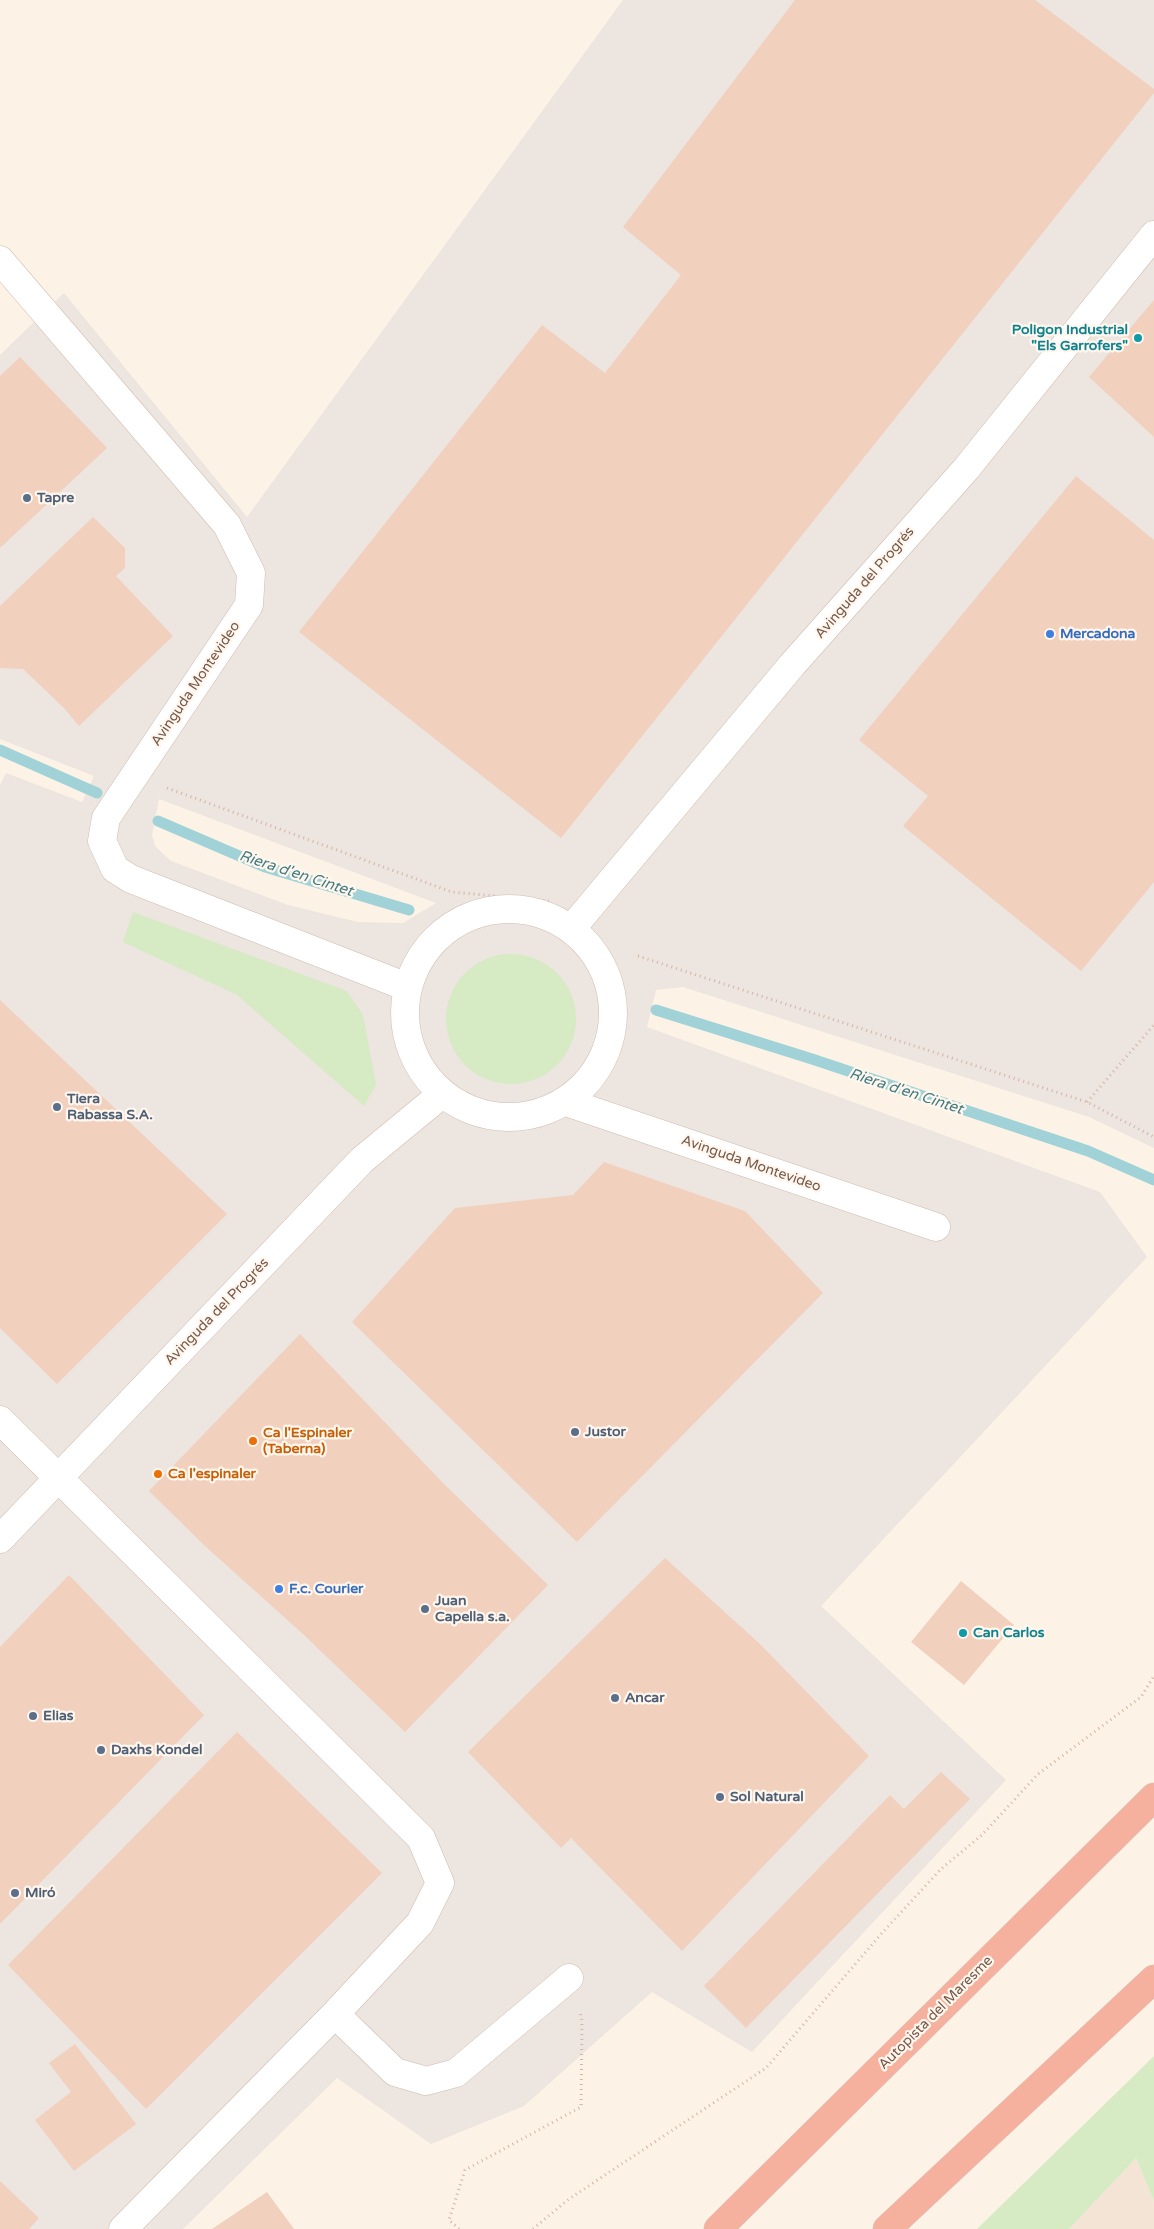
<!DOCTYPE html>
<meta charset="utf-8">
<style>
body{margin:0}
canvas{display:block;background:#fcf3e6}
</style>
<canvas width="1154" height="2229"></canvas>
<script>
const c = document.querySelector('canvas').getContext('2d');
c.lineJoin = 'round';
function fill(path, color) { c.fillStyle = color; c.fill(path, 'evenodd'); }
const toPath = rows => new Path2D(rows.map(r => 'M' + r).join(''));
function trace(path, color, width, dash) { c.strokeStyle = color; c.lineWidth = width; c.lineCap = dash ? 'butt' : 'round'; c.setLineDash(dash || []); c.stroke(path); }
function drawText(font, color, halo, rows, align = 'center') {
  c.font = font + ' "Varela Round",sans-serif'; c.lineWidth = 4.5; c.setLineDash([]); c.textBaseline = 'middle'; c.strokeStyle = halo; c.fillStyle = color; for (const [text, x, y, turn = 0] of rows) {
    c.save(); c.translate(x, y); c.rotate((+turn || 0) * Math.PI / 180); c.textAlign = isNaN(turn) ? turn : align; if (halo) c.strokeText(text, 0, 0); c.fillText(text, 0, 0); c.restore();
  }
}
fill(toPath([
 [1136,2158,1154,2201,1154,2229,1069,2229]
]), '#f4e4d5');
fill(toPath([
 [623,0,1154,0,1154,1148,1089,1117,683,987,656,990,647,1027,1100,1192,1147,1257,821,1606,1006,1780,752,2052,652,1992,524,2106,431,2144,337,2078,183,2229,0,2229,0,785,6,773,82,802,94,776,0,739,0,355,64,293,247,517],
 [159,799,436,903,403,923,358,922,288,905,171,861,155,846,152,835]
]), '#ede5e0');
fill(toPath([
 [133,912,347,991,363,1015,376,1084,364,1106,237,995,123,942],
 '446 1019a65 65 0 1 1 130 0a65 65 0 1 1-130 0Z',
 [1154,2056,1154,2201,1136,2158,1069,2229,977,2229]
]), '#d6eac4');
trace(toPath([
 [0,750,97,793],
 [158,821,265,867,409,910],
 [656,1010,812,1059,1088,1151,1154,1180]
]), '#a1d2d8', 11);
fill(toPath([
 [795,0,1035,0,1154,89,1154,93,561,838,299,632,542,325,605,373,681,275,623,227],
 [1154,300,1154,437,1089,377],
 [20,357,107,448,0,548,0,376],
 [1076,476,1154,540,1154,882,1081,971,903,826,928,796,859,740],
 [93,517,125,548,125,568,116,576,173,636,79,726,64,708,23,669,0,668,0,606],
 [0,1000,227,1214,57,1384,0,1328],
 [604,1162,745,1211,823,1293,577,1542,352,1322,455,1208,573,1195],
 [300,1334,445,1485,548,1585,405,1732,303,1634,205,1546,149,1491],
 [665,1558,760,1644,869,1756,682,1951,571,1838,561,1848,468,1752],
 [69,1575,204,1715,0,1924,0,1647],
 [961,1581,1014,1625,964,1685,911,1642],
 [237,1732,382,1873,146,2109,8,1965],
 [941,1772,970,1799,746,2028,704,1986,890,1795,904,1809],
 [75,2044,136,2124,74,2171,35,2120,71,2092,49,2063],
 [0,2181,39,2218,29,2229,0,2229],
 [267,2192,294,2229,212,2229]
]), '#f2d0be');
const minor = toPath([
 [0,260,227,525,251,573,249,605,106,818,102,841,115,869,131,879,407,987],
 '405 1013a104 104 0 1 1 208 0a104 104 0 1 1-208 0Z',
 [572,928,792,665,966,469,1154,235],
 [566,1102,936,1227],
 [0,1420,421,1838,440,1883,420,1923,335,2014,123,2229],
 [0,1539,362,1160,442,1094],
 [335,2014,395,2072,426,2081,456,2073,569,1978]
]);
const motorway = toPath([
 [718,2229,1154,1797],
 [887,2229,1154,1979]
]);
trace(minor, '#d0bcaf', 29);
trace(motorway, '#d9d0cd', 29);
trace(toPath([
 [167,788,452,892,549,901],
 [638,956,1087,1102,1154,1137],
 [1087,1102,1154,1025],
 [459,2229,449,2220,465,2170,581,2107,582,2020,580,2012],
 [533,2229,569,2199,766,2068,882,1933,941,1869,982,1835,1038,1774,1141,1697,1154,1676]
]), '#d7b3a1', 3, [1, 4]);
trace(minor, '#fff', 28);
trace(motorway, '#f6b09e', 28);
for (const [x, y, r, color] of [
 [1138,338,5,"#0f9aa8"],
 [27,498,5,"#5c6f8a"],
 [1050,634,5,"#3f7fe0"],
 [57,1107,5,"#5c6f8a"],
 [575,1432,5,"#5c6f8a"],
 [253,1441,5,"#e8710a"],
 [158,1474,5,"#e8710a"],
 [279,1589,5,"#3f7fe0"],
 [425,1609,5,"#5c6f8a"],
 [963,1633,5,"#0f9aa8"],
 [615,1698,5,"#5c6f8a"],
 [33,1716,5,"#5c6f8a"],
 [101,1750,5,"#5c6f8a"],
 [720,1797,5,"#5c6f8a"],
 [15,1893,5,"#5c6f8a"]
]) { const dot = new Path2D(); dot.arc(x, y, r, 0, 2 * Math.PI); c.fillStyle = color; c.fill(dot); trace(dot, '#fff7ed', 2); }
drawText('bold 14px', '#0d838f', '#fff7ed', [
 ["Poligon Industrial",1128,330],
 ["\"Els Garrofers\"",1128,346],
 ["Can Carlos",973,1633,"left"]
], 'right');
drawText('bold 14px', '#4e5e75', '#fff7ed', [
 ["Tapre",37,498],
 ["Tiera",67,1099],
 ["Rabassa S.A.",67,1115],
 ["Justor",585,1432],
 ["Juan",435,1601],
 ["Capella s.a.",435,1617],
 ["Ancar",625,1698],
 ["Elias",43,1716],
 ["Daxhs Kondel",111,1750],
 ["Sol Natural",730,1797],
 ["Miró",25,1893]
], 'left');
drawText('14px', '#76584b', '#fff7ed', [
 ["Avinguda del Progrés",865,583,-49],
 ["Avinguda Montevideo",196,684,-56],
 ["Avinguda Montevideo",751,1164,19],
 ["Avinguda del Progrés",217,1312,-46],
 ["Autopista del Maresme",936,2013,-45]
]);
drawText('bold 14px', '#366cbe', '#fff7ed', [
 ["Mercadona",1060,634],
 ["F.c. Courier",289,1589]
], 'left');
drawText('bold 14px', '#c56008', '#fff7ed', [
 ["Ca l'Espinaler",263,1433],
 ["(Taberna)",263,1449],
 ["Ca l'espinaler",168,1474]
], 'left');
drawText('italic 15px', '#417b82', '#fff7ed', [
 ["Riera d'en Cintet",296,874,18],
 ["Riera d'en Cintet",906,1092,18]
]);
</script>
